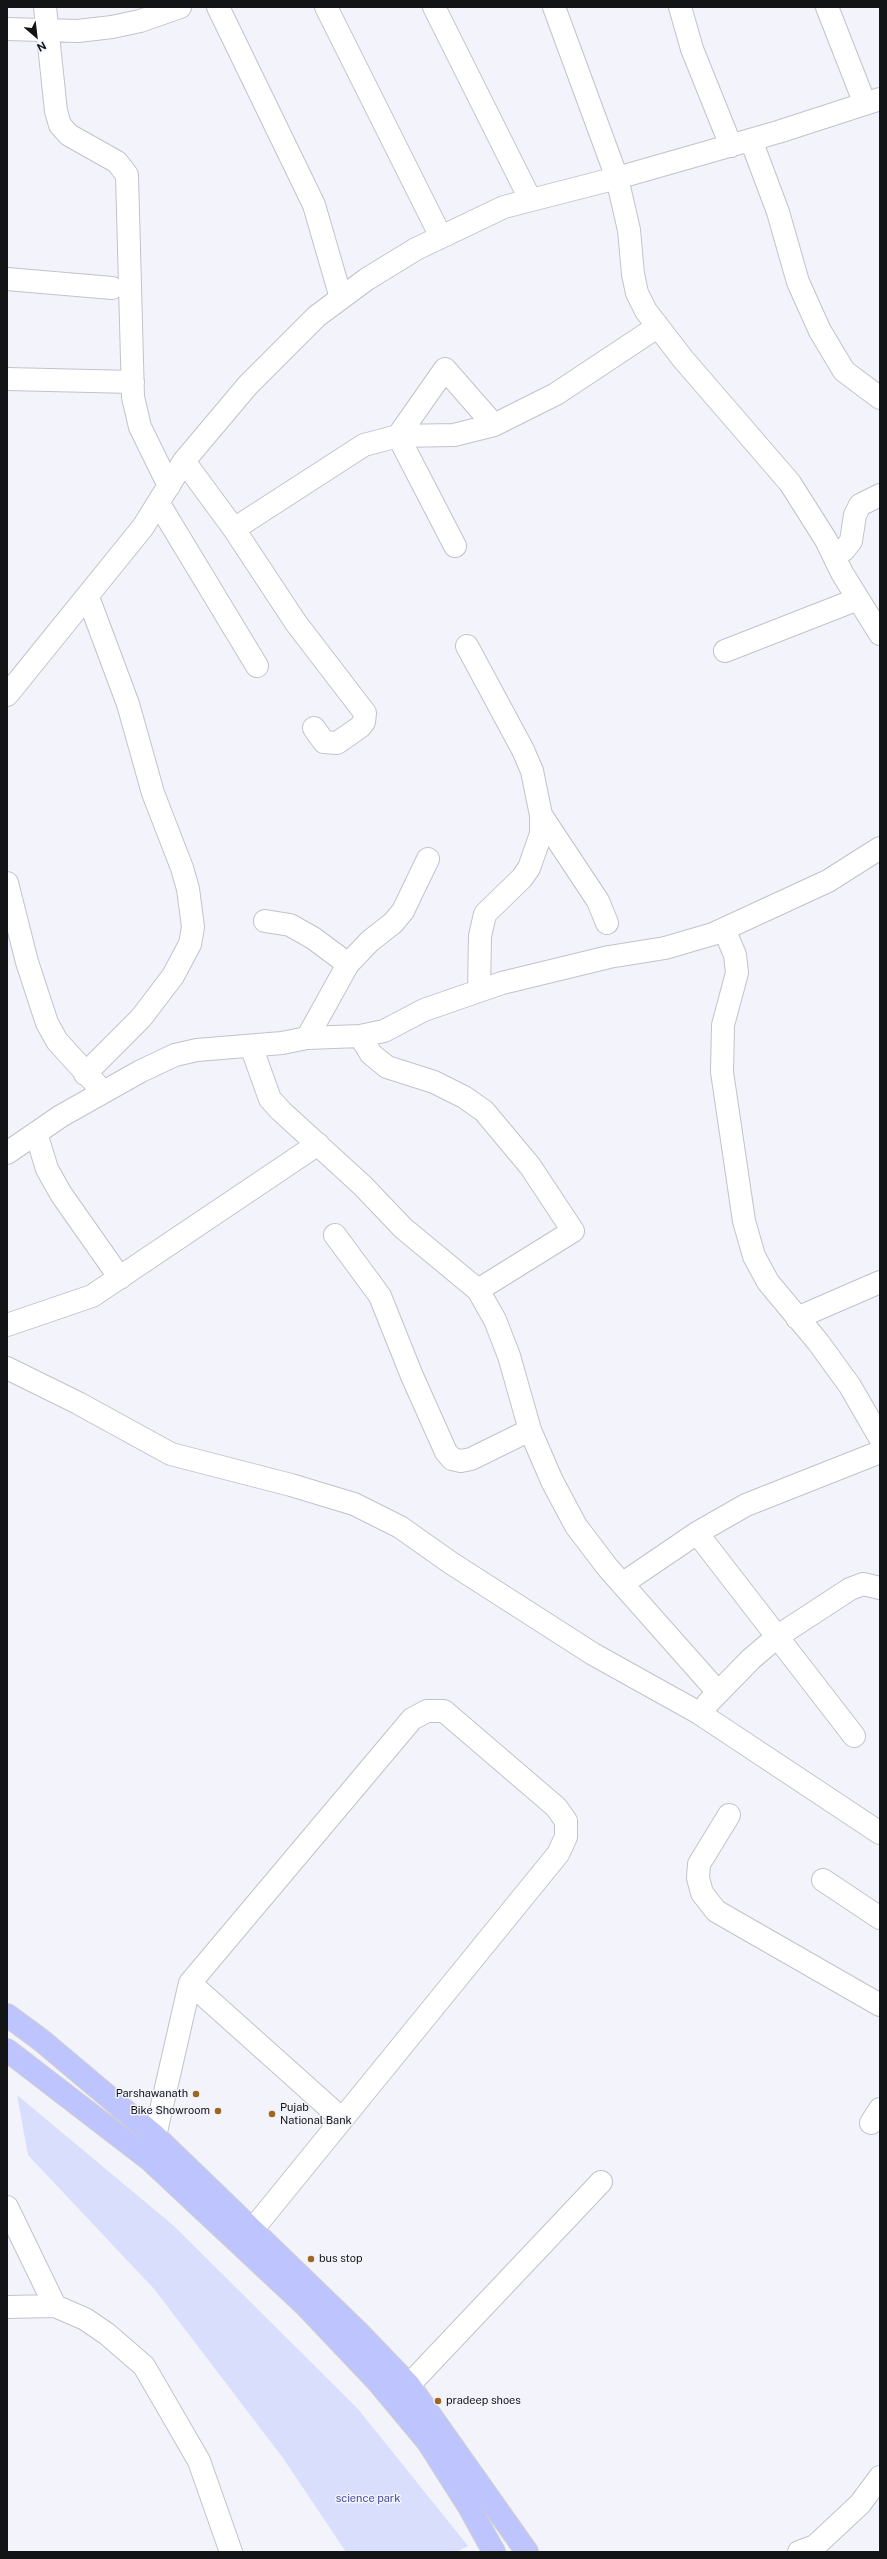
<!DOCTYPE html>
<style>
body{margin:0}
#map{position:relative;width:887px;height:2559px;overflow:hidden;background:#f2f3fb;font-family:"Public Sans",sans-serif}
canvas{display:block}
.frame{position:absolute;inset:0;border:8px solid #131416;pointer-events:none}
.north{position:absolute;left:16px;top:16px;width:40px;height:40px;-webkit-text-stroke:3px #f2f3fb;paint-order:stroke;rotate:152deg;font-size:11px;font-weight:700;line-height:16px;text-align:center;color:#131416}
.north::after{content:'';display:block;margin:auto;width:14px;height:18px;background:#131416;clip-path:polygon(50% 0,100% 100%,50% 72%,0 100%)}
</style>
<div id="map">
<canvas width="887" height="2559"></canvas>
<div class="frame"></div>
<div class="north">N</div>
</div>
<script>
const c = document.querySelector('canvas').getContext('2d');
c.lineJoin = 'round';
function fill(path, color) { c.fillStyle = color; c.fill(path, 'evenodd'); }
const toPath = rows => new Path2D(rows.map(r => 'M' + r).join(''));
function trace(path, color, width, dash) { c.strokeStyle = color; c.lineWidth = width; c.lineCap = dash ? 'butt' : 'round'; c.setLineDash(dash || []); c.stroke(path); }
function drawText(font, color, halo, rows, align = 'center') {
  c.font = font + ' "Public Sans",sans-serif'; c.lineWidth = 3; c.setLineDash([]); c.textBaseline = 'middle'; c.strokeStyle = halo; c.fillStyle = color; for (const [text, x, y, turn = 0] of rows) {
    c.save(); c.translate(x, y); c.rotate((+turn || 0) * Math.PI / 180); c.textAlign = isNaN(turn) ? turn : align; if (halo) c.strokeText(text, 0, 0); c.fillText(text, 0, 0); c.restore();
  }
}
fill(toPath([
 [17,2095,174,2226,358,2409,468,2546,456,2552,346,2552,283,2458,155,2290,28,2155]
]), '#d9defd');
const minor = toPath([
 [45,7,56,111,60,125,69,135,117,162,127,175,133,397,140,427,169,486],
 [218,7,314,205,341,298],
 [326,7,441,237],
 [434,7,530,199],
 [680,7,692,49,731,146],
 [827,7,865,104],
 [7,29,78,31,112,27,140,21,180,7],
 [880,99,778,132,617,178,629,230,633,274,637,293,646,311,683,359,790,483,826,540,842,573,880,634],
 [751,140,778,212,798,282,820,331,844,371,880,398],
 [7,279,112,288],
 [7,379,133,382],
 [184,461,234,529,296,623,365,713,364,722,360,727,337,743,324,742,314,728],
 [159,504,257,666],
 [234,529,364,445,398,436,454,435,494,425,556,394,657,327],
 [455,546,398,436,445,369,494,425],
 [833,554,844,550,851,541,855,515,860,505,880,495],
 [467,646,523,750,532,771,541,815,541,834,529,868,522,878,485,914,480,936,479,990],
 [725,651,858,599],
 [7,695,143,527,184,461,248,385,317,316,367,279,416,249,504,207,617,178,554,7],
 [541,815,598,901,607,923],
 [7,883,27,962,47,1023,57,1041,96,1084],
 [265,921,290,925,313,938,348,964],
 [724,929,735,955,737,973,723,1025,722,1072,744,1221,754,1256,768,1282,818,1342,850,1386,880,1438],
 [360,1036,371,1054,387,1067,434,1082,464,1097,484,1111,530,1166,573,1231,478,1290],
 [307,1038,348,964,370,941,393,923,403,911,428,859],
 [251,1046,270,1099,281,1111,363,1186,403,1228,478,1290,495,1320,509,1356,530,1430,552,1481,576,1526,608,1568,717,1691],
 [85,1074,141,1018,173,976,190,944,193,927,188,889,182,868,153,793,128,704,88,597],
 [36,1133,47,1169,61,1194,120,1278],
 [7,1153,61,1116,141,1071,175,1055,197,1050,282,1043,307,1038,360,1036,384,1031,424,1010,502,983,609,957,665,948,713,934,828,881,880,848],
 [335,1235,380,1296,412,1376,446,1452,452,1459,461,1461,471,1459,530,1430],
 [797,1318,880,1282],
 [7,1325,92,1296,318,1144],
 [7,1368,78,1403,171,1454,291,1485,354,1504,400,1527,451,1563,593,1654,699,1713,880,1833],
 [697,1533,854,1736],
 [622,1584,697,1533,746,1505,880,1452],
 [708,1703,751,1659,778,1636,850,1589,863,1584,880,1588],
 [729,1815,699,1864,698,1878,702,1893,716,1911,880,2005],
 [823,1880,880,1918],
 [190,1983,342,2119],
 [871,2123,880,2109],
 [155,2136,190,1983,412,1719,427,1711,444,1711,556,1807,566,1821,566,1837,558,1854,253,2229],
 [7,2207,55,2306],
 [7,2307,55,2306,85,2319,107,2334,144,2366,199,2461,231,2552],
 [409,2385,601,2182],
 [799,2552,815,2546,860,2504,880,2477]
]);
const major = toPath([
 [7,2015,41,2040,155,2136,360,2334,409,2385,527,2552],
 [7,2050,150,2160,305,2305,378,2382,428,2442,468,2505,494,2552]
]);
trace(minor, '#c2c3ca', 24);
trace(major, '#d0d0d0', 24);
trace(minor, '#fff', 22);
trace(major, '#bdc4fe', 22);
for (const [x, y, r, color] of [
 [196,2094,4,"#9d6621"],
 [218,2111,4,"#9d6621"],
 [272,2114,4,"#9d6621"],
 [311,2259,4,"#9d6621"],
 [438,2401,4,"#9d6621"]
]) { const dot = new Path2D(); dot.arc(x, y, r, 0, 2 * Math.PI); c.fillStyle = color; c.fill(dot); trace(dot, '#f2f3fb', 1.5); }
drawText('11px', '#131416', '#f2f3fb', [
 ["Parshawanath",188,2094,"right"],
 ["Pujab",280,2108],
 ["National Bank",280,2121],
 ["Bike Showroom",210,2111,"right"],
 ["bus stop",319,2259],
 ["pradeep shoes",446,2401]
], 'left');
drawText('11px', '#484d9f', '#f2f3fb', [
 ["science park",368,2499]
]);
</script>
